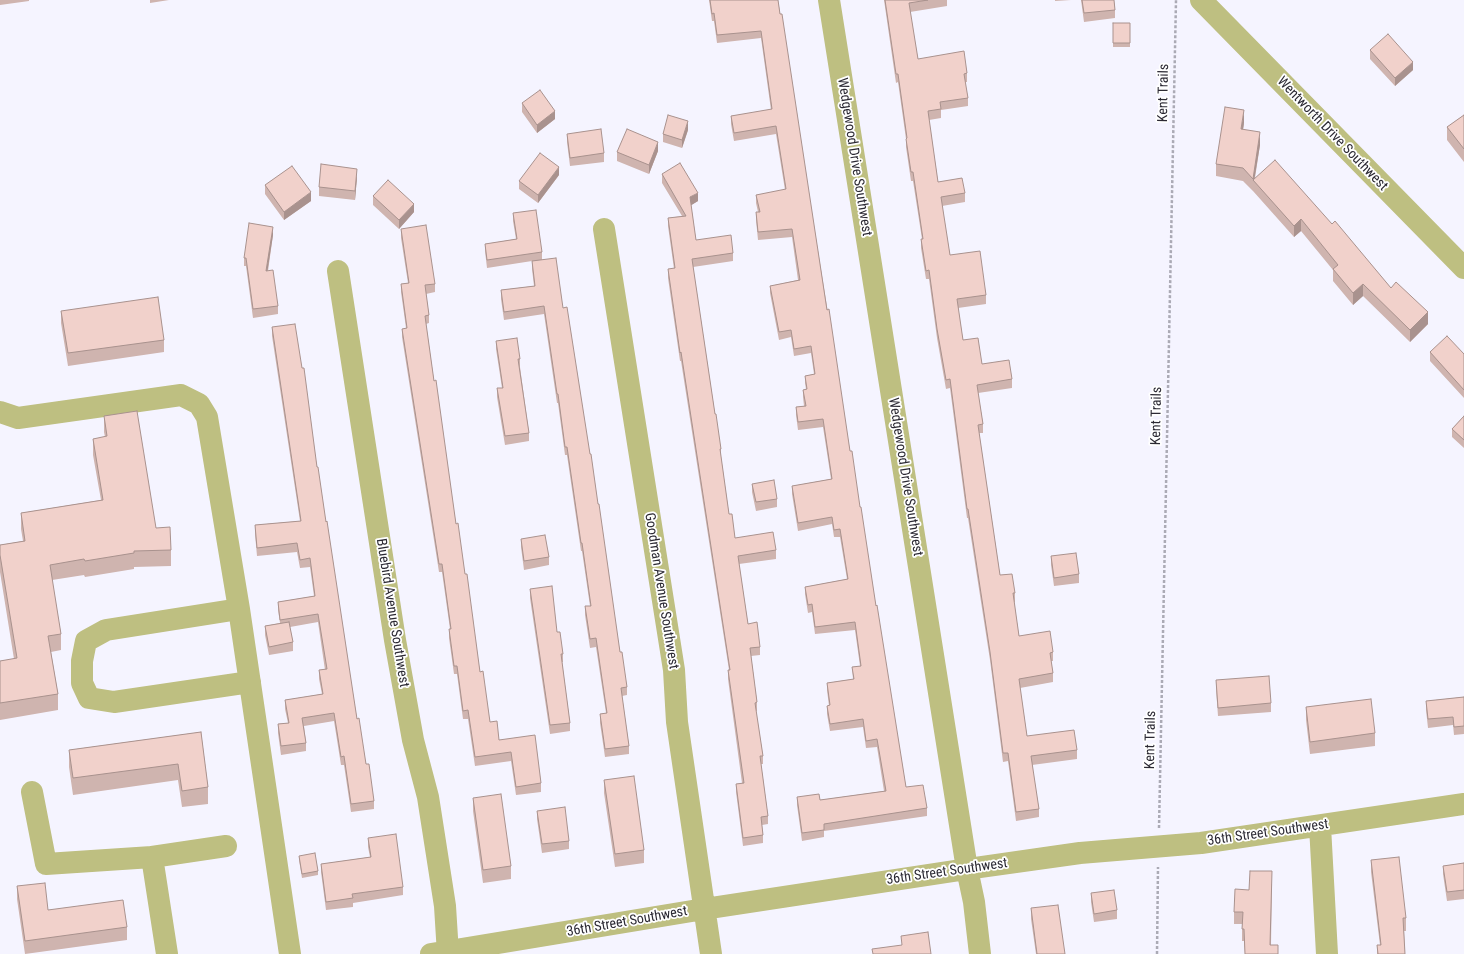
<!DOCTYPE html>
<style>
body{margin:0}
canvas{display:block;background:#f5f4ff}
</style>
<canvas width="1464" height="954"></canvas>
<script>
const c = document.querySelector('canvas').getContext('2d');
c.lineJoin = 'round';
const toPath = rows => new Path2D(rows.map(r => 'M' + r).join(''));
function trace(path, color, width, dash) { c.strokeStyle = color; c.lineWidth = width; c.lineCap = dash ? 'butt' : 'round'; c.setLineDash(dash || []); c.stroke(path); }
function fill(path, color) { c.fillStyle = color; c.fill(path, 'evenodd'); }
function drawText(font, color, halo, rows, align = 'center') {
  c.font = font + ' "Roboto Condensed",sans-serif'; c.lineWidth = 3.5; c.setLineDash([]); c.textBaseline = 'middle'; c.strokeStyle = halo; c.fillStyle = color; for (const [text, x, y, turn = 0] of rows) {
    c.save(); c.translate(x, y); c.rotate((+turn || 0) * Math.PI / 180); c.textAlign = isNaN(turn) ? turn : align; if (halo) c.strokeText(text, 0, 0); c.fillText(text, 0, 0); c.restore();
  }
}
trace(toPath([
 [1159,828,1176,0],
 [1157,954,1158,867]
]), '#abaab5', 2.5, [3, 2]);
trace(toPath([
 [829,0,967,869,974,902,980,954],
 [1201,0,1464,268],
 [604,229,674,670,677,722,711,954],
 [338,271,395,640,413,740,428,797,445,906,448,954],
 [0,412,18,418,181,395,199,404,207,417,239,609,290,954],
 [239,609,106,630,86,641,82,661,82,683,89,698,114,702,250,682],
 [32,792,46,864,152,857,167,954],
 [1320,826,1327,954],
 [152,857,226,846],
 [431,954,704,909,967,869,1080,853,1201,843,1464,804]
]), '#bebf81', 22);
fill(toPath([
 [0,0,29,0,29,1,0,5],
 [150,0,169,0,150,3],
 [709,0,778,0,850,451,906,787,927,808,927,816,824,831,824,837,802,841,797,805,797,797,820,800,884,791,877,747,866,748,863,727,830,731,827,714,827,706,829,706,827,690,827,683,853,679,852,667,860,666,855,630,815,634,812,612,808,613,805,594,805,587,847,579,840,537,834,537,832,524,798,531,792,494,792,486,831,479,823,427,798,430,796,415,796,407,804,406,803,397,803,390,806,389,805,383,805,376,814,374,811,353,794,356,791,337,779,340,770,293,770,286,798,280,792,237,758,240,756,220,756,212,758,212,756,203,756,195,785,190,776,134,734,141,731,124,731,116,771,110,761,38,717,43,714,21,712,21],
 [884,0,947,0,947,6,910,12,918,59,967,73,967,82,965,82,968,98,968,106,941,110,941,118,929,120,938,182,965,193,965,202,942,206,950,255,986,295,986,304,958,308,963,340,982,364,1012,379,1012,388,978,393,983,424,983,433,979,433,1000,575,1015,593,1015,602,1014,602,1019,636,1053,652,1053,661,1051,661,1053,673,1053,682,1020,688,1027,736,1077,750,1077,759,1032,765,1039,809,1039,817,1016,821,1008,761,1003,762,990,660,968,518,967,518,950,388,946,389,937,338,929,279,926,279,921,248,921,239,922,239,913,181,911,181,906,147,906,139,898,82,896,83],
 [1055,0,1071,0,1055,1],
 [1081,0,1114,0,1115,10,1115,18,1084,22],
 [1113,23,1130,23,1130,47,1113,47],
 [1370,50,1413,70,1395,86,1370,59],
 [522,103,555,119,537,133,522,112],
 [1464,115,1464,162,1447,140,1447,127],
 [1244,123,1243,130,1260,145,1255,178,1332,224,1391,288,1428,324,1410,342,1363,296,1353,305,1333,281,1333,270,1301,231,1294,237,1253,191,1253,190,1253,191,1243,181,1216,176,1216,164],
 [688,130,682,148,663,142,663,134],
 [567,134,604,153,604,162,570,166,567,142],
 [658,151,649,174,617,161,617,152],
 [662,174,698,201,691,205,696,240,733,253,733,261,693,267,715,414,721,449,721,457,729,514,735,538,776,550,776,559,739,564,748,624,760,647,760,655,751,656,757,702,757,711,756,711,763,756,763,764,761,764,768,816,768,824,762,825,763,835,763,843,743,846,736,792,736,784,742,783,728,679,728,670,729,670,681,361,680,361,668,278,668,269,674,269,668,226,668,218,682,216,662,183],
 [559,175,538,203,519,189,519,181],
 [357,177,355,200,319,196,319,187],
 [265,185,311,201,284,220,265,194],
 [373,196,414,212,399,229,373,205],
 [513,213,542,252,542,260,563,308,620,652,627,687,627,695,622,696,629,746,629,754,605,757,600,723,600,714,606,713,596,647,590,648,585,615,585,606,590,606,582,551,581,551,567,455,565,455,558,403,557,403,544,314,504,320,501,299,501,290,534,286,532,269,532,261,487,268,485,251,485,244,516,239,513,221],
 [401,229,435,284,435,292,426,294,429,315,429,323,426,324,434,381,456,524,465,574,480,672,490,722,499,740,541,783,541,792,516,795,511,761,475,766,468,719,463,719,457,674,454,674,449,638,449,629,450,629,442,572,439,572,402,337,402,329,406,328,401,292,401,284,408,283,401,238],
 [273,235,268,271,278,306,278,314,253,318,246,266,244,266,244,258],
 [61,311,164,340,164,352,68,366,61,323],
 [272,327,302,368,317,467,357,719,366,764,374,801,374,809,351,812,344,765,341,765,334,721,304,726,306,743,306,751,281,755,278,733,278,724,288,723,285,709,285,700,322,694,319,679,319,670,325,670,318,622,290,627,293,642,293,651,269,655,265,635,265,626,280,623,278,610,278,602,314,596,310,567,300,568,297,552,257,556,255,534,255,525,300,521,272,336],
 [496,341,520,359,520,367,529,433,529,441,505,445,497,397,497,388,502,388,496,349],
 [1430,352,1464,354,1464,398,1430,361],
 [104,416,156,528,171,550,171,566,134,567,134,569,85,577,84,575,52,580,61,634,61,650,51,652,58,694,58,710,0,720,0,661,14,659,0,572,0,545,23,541,21,529,21,513,101,500,93,455,93,439,105,437,104,432],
 [1464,416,1464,448,1452,437,1452,429],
 [752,484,777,499,777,507,756,511,752,492],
 [521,539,549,557,549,565,524,570,521,547],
 [1051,556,1079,574,1079,583,1054,586,1051,565],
 [530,589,557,632,563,654,563,662,562,662,570,723,570,731,550,734,530,598],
 [1216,680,1271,703,1271,712,1218,716,1216,689],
 [1464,697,1464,734,1454,735,1453,725,1428,728,1426,710,1426,701],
 [1306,707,1375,733,1375,746,1310,754,1306,720],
 [201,732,208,787,208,804,182,807,178,780,73,795,69,767,69,750],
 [604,780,644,850,644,863,615,867,604,793],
 [473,798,511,866,511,879,483,883,473,811],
 [537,811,569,841,569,849,542,853,537,819],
 [368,838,403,887,403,895,353,903,353,907,326,910,321,872,321,864,370,857,368,847],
 [299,856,318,871,318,875,302,878,299,860],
 [1371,860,1406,918,1406,931,1404,931,1405,954,1377,954,1377,945,1380,945,1371,872],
 [1464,863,1464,899,1447,901,1443,874,1443,866],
 [1272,884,1271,945,1278,954,1245,954,1244,941,1242,941,1242,924,1234,924,1234,912,1249,890],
 [17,886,48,910,127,927,127,940,25,954,17,899],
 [1091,893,1117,910,1117,919,1094,922,1091,902],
 [1031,908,1065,954,1036,954,1031,919]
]), '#cfb4af');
fill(toPath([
 [1413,62,1413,70,1395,86,1395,78],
 [1244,110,1244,123,1241,142,1241,129],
 [555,111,555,119,537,133,537,125],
 [688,121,688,130,682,148,682,140],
 [1260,132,1260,145,1254,181,1253,180,1253,191,1253,179],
 [658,142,658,151,649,174,649,165],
 [559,167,559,175,538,203,538,195],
 [357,169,357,177,355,200,355,191],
 [311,192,311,201,284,220,284,212],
 [698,193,698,201,690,206,690,197],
 [414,204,414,212,399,229,399,220],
 [1301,219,1301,231,1294,237,1294,226],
 [273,227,273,235,266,280,266,271],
 [1363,284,1363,296,1353,305,1353,293],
 [1428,312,1428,324,1410,342,1410,330]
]), '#a9928e');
const building = toPath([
 [710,0,778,0,780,14,782,14,827,310,829,309,850,451,852,451,860,507,861,507,876,606,877,605,906,787,923,785,927,808,824,824,824,830,802,833,797,797,819,794,820,800,886,791,877,739,866,741,863,719,830,724,827,706,830,705,827,683,854,679,852,667,861,666,855,622,815,627,812,604,808,605,805,587,848,579,840,529,834,530,832,517,798,523,792,486,832,479,823,419,798,422,796,407,806,406,803,390,807,389,805,376,815,374,811,346,794,349,791,330,779,332,770,286,800,280,792,229,758,232,756,212,760,212,756,195,786,189,776,126,734,133,731,116,772,109,761,31,717,35,714,13,712,14,710,0],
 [885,0,928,0,909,3,918,59,964,51,967,73,964,74,968,98,940,102,941,109,928,111,938,182,962,178,965,193,941,197,950,255,980,251,986,295,957,299,963,340,978,338,982,364,1009,360,1012,379,977,385,983,424,978,425,1000,575,1012,574,1015,593,1013,593,1019,636,1050,631,1053,652,1050,653,1053,673,1019,679,1027,736,1074,730,1077,750,1031,756,1039,809,1016,812,1008,753,1003,753,990,652,968,509,967,509,950,379,946,380,937,329,929,270,926,271,921,239,923,239,913,172,911,172,906,139,907,138,898,74,896,74,885,0],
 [1082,0,1114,0,1115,10,1084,13,1082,0],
 [1113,23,1130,23,1130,43,1113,43,1113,23],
 [1388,34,1413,62,1395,78,1370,50,1388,34],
 [540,90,555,111,537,125,522,103,540,90],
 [1225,107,1244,110,1241,129,1260,132,1253,179,1243,168,1216,164,1225,107],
 [668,115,688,121,682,140,663,134,668,115],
 [1464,115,1464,149,1447,127,1464,115],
 [601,129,604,153,570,158,567,134,601,129],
 [627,129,658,142,649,165,617,152,627,129],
 [540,153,559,167,538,195,519,181,540,153],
 [1275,160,1332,224,1335,221,1391,288,1396,282,1428,312,1410,330,1363,284,1353,293,1333,269,1338,265,1301,219,1294,226,1253,180,1275,160],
 [680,163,698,193,690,197,696,240,731,235,733,253,692,259,715,414,716,414,721,449,720,449,729,514,732,514,735,538,773,532,776,550,738,556,748,624,757,622,760,647,750,648,757,702,755,703,763,756,760,756,768,816,761,817,763,835,743,838,736,784,744,783,728,670,730,670,681,352,680,353,668,269,675,268,668,218,686,216,662,174,680,163],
 [321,164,357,169,355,191,319,187,321,164],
 [292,166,311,192,284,212,265,185,292,166],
 [388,180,414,204,399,220,373,196,388,180],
 [536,210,542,252,487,260,485,244,517,239,513,213,536,210],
 [249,223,273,227,266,271,273,270,278,306,253,309,246,258,244,258,249,223],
 [426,225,435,284,425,285,429,315,425,316,434,381,436,380,456,524,458,523,465,574,467,574,480,672,483,671,490,722,497,721,499,740,535,735,541,783,516,787,511,752,475,757,468,710,463,711,457,666,454,666,449,629,451,629,442,564,439,564,402,329,407,328,401,284,409,283,401,229,426,225],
 [556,258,563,308,567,307,590,454,591,454,598,504,599,504,620,652,622,652,627,687,621,688,629,746,605,749,600,714,607,713,596,638,590,639,585,606,591,606,582,543,581,543,567,447,565,447,558,394,557,394,544,306,504,312,501,290,535,286,532,261,556,258],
 [158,297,164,340,68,353,61,311,158,297],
 [295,324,302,368,304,368,317,467,318,467,326,522,327,521,357,719,359,718,366,764,369,764,374,801,351,804,344,756,341,757,334,713,302,718,306,743,281,746,278,724,289,723,285,700,323,694,319,670,327,669,318,614,280,620,278,602,315,596,310,558,300,560,297,543,257,548,255,525,301,521,272,327,295,324],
 [1447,336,1464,354,1464,390,1430,352,1447,336],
 [517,338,520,359,518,359,529,433,505,436,497,388,503,388,496,341,517,338],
 [137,411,156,528,170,527,171,550,134,551,134,553,85,561,84,559,50,565,61,634,48,636,58,694,0,703,0,661,17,658,0,555,0,545,25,541,21,513,103,500,93,439,107,436,104,416,137,411],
 [1464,416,1464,440,1452,429,1464,416],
 [774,480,777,499,756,502,752,484,774,480],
 [545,535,549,557,524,561,521,539,545,535],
 [1076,553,1079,574,1054,578,1051,556,1076,553],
 [552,586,557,632,560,632,563,654,561,654,570,723,550,725,530,589,552,586],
 [289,622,293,642,269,647,265,626,289,622],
 [1269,676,1271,703,1218,708,1216,680,1269,676],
 [1464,697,1464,726,1454,727,1453,717,1428,719,1426,701,1464,697],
 [1371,699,1375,733,1310,742,1306,707,1371,699],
 [201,732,208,787,182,791,178,764,73,778,69,750,201,732],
 [634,776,644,850,615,854,604,780,634,776],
 [501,794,511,866,483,870,473,798,501,794],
 [565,807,569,841,542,844,537,811,565,807],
 [396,834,403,887,352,894,353,898,326,902,321,864,371,857,368,838,396,834],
 [315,853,318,871,302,874,299,856,315,853],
 [1399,857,1406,918,1403,918,1405,954,1378,954,1377,945,1381,945,1371,860,1399,857],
 [1464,863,1464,890,1447,892,1443,866,1464,863],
 [1250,871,1272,871,1270,945,1278,945,1278,954,1245,954,1244,929,1242,929,1243,912,1234,912,1235,889,1249,890,1250,871],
 [45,883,48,910,123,900,127,927,25,941,17,886,45,883],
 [1114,890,1117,910,1094,914,1091,893,1114,890],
 [1058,905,1065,954,1037,954,1031,908,1058,905],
 [928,932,931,954,873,954,872,949,902,945,901,936,928,932]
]);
fill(building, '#f1d1cb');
trace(building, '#a9928e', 1);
drawText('14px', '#2b2933', '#fff', [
 ["Kent Trails",1164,93,-89],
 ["Wentworth Drive Southwest",1332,134,46],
 ["Wedgewood Drive Southwest",854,157,81],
 ["Kent Trails",1157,416,-89],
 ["Wedgewood Drive Southwest",905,477,81],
 ["Goodman Avenue Southwest",661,591,81],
 ["Bluebird Avenue Southwest",392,613,81],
 ["Kent Trails",1151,740,-89],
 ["36th Street Southwest",1268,833,-8],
 ["36th Street Southwest",947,872,-8],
 ["36th Street Southwest",627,922,-10]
]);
</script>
